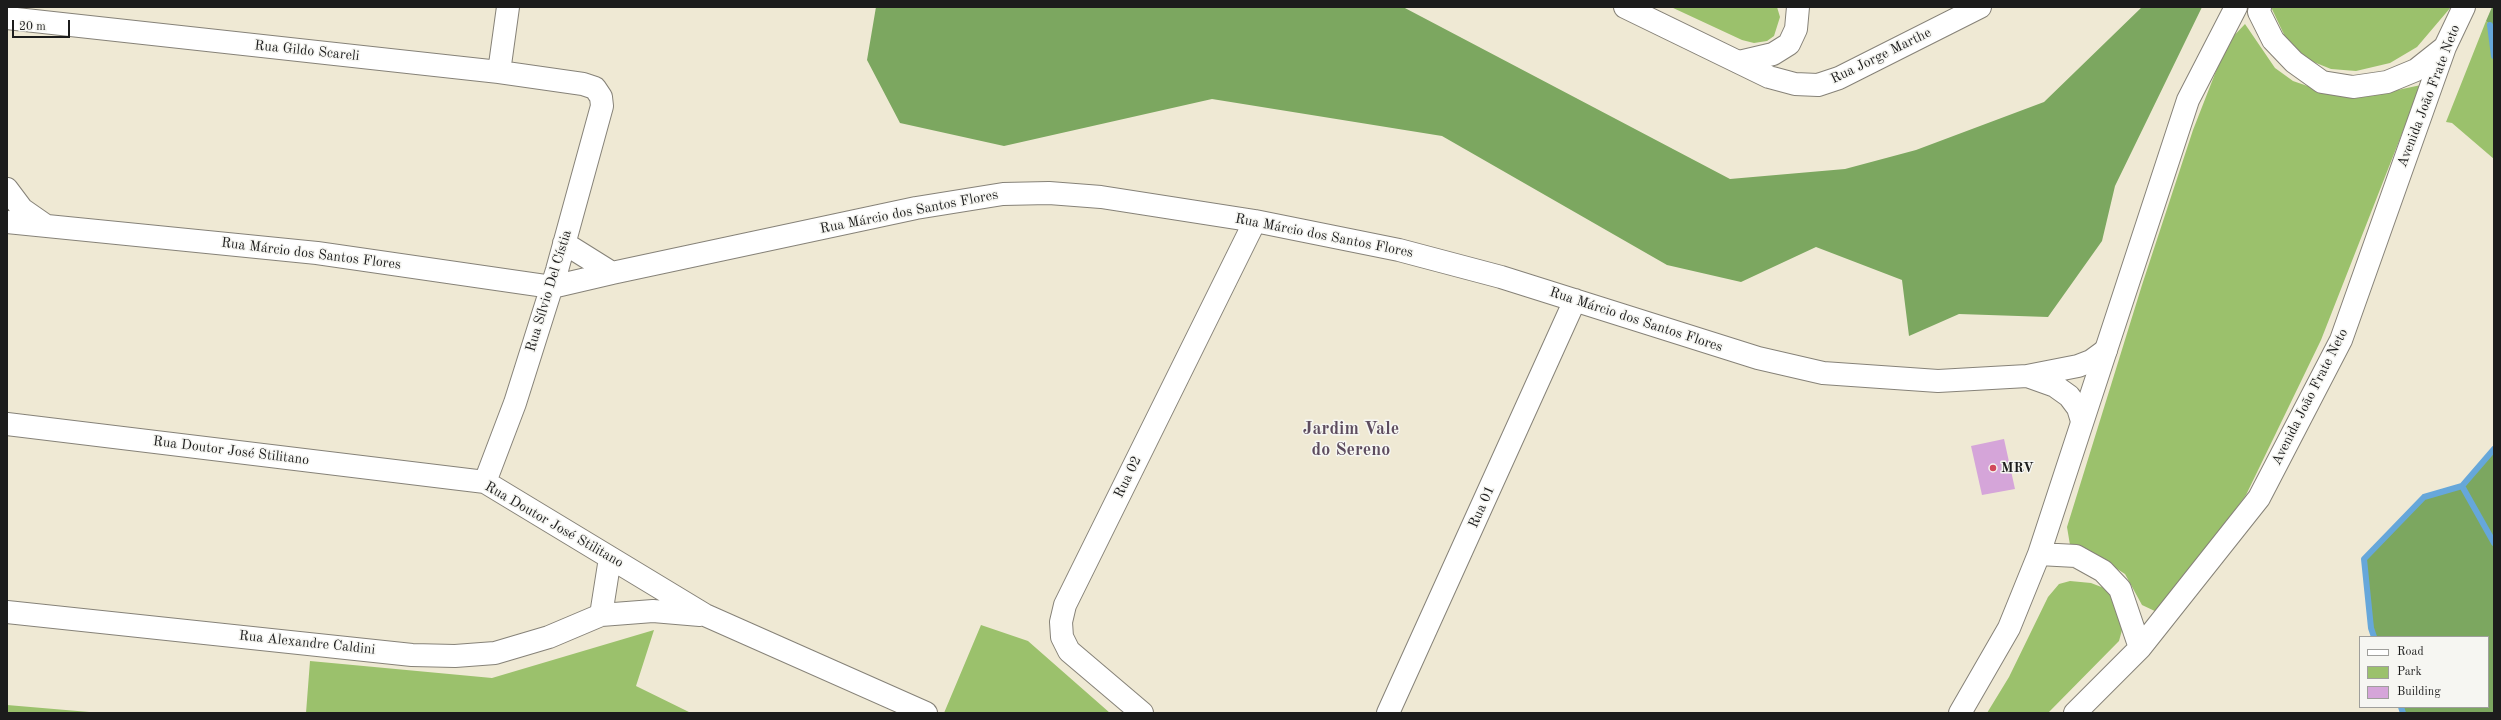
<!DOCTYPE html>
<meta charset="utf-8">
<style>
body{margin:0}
#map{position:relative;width:2501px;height:720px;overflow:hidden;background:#efe9d4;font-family:"Old Standard TT",serif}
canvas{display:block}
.frame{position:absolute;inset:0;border:8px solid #1c1c1c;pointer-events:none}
.legend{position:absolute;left:2359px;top:636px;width:130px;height:72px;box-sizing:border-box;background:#f6f6f2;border:1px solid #9f9f9c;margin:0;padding:5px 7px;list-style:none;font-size:12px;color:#1c1c1c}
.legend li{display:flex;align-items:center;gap:8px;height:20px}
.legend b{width:20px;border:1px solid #9f9f9c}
.scale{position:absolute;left:12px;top:20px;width:58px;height:18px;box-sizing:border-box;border:2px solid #1c1c1c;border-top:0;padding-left:5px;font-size:12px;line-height:14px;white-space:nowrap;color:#1c1c1c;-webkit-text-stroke:3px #f6f6f2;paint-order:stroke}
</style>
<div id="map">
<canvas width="2501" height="720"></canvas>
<div class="frame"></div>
<ul class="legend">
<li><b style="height:5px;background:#fff"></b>Road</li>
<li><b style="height:11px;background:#9bc16c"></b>Park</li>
<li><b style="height:11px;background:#d5a5d9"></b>Building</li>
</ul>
<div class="scale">20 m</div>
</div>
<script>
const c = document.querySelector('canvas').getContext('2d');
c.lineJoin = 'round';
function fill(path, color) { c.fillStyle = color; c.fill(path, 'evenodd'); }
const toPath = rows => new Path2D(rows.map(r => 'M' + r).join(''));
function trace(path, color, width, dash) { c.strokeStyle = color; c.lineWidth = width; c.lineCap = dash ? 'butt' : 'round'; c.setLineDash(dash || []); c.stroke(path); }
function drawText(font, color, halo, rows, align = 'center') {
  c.font = font + ' "Old Standard TT",serif'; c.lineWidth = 3; c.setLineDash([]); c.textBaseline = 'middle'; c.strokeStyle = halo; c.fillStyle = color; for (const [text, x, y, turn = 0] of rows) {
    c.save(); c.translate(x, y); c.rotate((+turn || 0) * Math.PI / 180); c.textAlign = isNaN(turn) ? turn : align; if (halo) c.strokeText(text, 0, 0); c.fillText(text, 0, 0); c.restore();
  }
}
fill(toPath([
 [1671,7,1777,7,1780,17,1774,36,1767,41,1754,43,1742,40],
 [2271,7,2451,7,2417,47,2390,63,2356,71,2331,69,2306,59,2289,45],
 [2486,21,2490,25,2494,56,2494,159,2452,123,2446,122],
 [2245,24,2275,68,2293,81,2319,90,2393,91,2421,85,2321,340,2246,495,2159,613,2142,605,2125,574,2085,548,2070,545,2067,527,2142,285,2193,130,2227,43],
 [2070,581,2091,583,2104,588,2115,598,2124,623,2119,641,2048,713,1987,713,2009,677,2048,597,2059,584],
 [981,625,1028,641,1110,713,944,713],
 [654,630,636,686,691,713,306,713,310,661,492,678],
 [7,705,101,713,7,713]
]), '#9bc16c');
fill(toPath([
 [876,7,1403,7,1730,179,1845,169,1916,150,2044,102,2142,7,2202,7,2115,186,2102,241,2048,317,1959,314,1909,336,1902,280,1816,247,1741,282,1667,265,1442,136,1212,99,1004,146,900,123,867,60],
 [2492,7,2494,7,2494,56,2490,25,2486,21],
 [2494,449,2494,713,2403,713,2401,707,2488,707,2488,637,2374,637,2371,628,2364,559,2424,497,2462,486]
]), '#7ca760');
trace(toPath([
 [2490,25,2494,56],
 [2462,486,2494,543],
 [2374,637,2371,628,2364,559,2424,497,2462,486,2494,449],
 [2401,707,2403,713]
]), '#66a7da', 6);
fill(toPath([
 [2004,439,2015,489,1982,495,1971,446]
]), '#d5a5d9');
const street = toPath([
 [7,18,499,72,583,84,595,88,601,97,602,106,557,270,515,403,485,482],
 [1739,62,1773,54,1789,44,1796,29,1798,7],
 [499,72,508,7],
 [7,189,22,209,45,225],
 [7,222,317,253,552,287,612,273,564,243],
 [612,273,916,208,1003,194,1049,193,1101,197,1255,221,1399,250,1501,277,1758,358,1823,373,1938,381,2027,376],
 [2082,421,2078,408,2069,396,2055,386,2027,376,2078,366,2091,361,2106,350],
 [7,424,485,482,705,615,926,713],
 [7,612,412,655,455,656,495,653,549,637,601,615,653,611,700,615],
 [601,615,610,558],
 [1142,713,1069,651,1062,637,1061,622,1065,605,1255,221],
 [1388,713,1575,300]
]);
const secondary = toPath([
 [1625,7,1769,77,1795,84,1818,85,1839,78,1980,7],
 [2260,7,2259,12,2273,40,2294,62,2322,82,2353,87,2387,82,2416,70,2445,47],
 [2039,554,2076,556,2103,571,2120,589,2140,648],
 [1960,713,2009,628,2039,554,2188,100,2236,7],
 [2075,713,2140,648,2259,498,2341,340,2445,47,2464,7]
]);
trace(street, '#868278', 24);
trace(secondary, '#868278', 24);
trace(street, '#fff', 22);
trace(secondary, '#fff', 22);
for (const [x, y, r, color] of [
 [1993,468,4,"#d1495b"]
]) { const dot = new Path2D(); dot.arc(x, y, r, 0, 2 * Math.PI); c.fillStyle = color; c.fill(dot); trace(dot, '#f6f6f2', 1.5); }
drawText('14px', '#1c1c1c', '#f6f6f2', [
 ["Rua Gildo Scareli",307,51,6],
 ["Rua Jorge Marthe",1881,56,-26],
 ["Avenida João Frate Neto",2429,96,-69],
 ["Rua Márcio dos Santos Flores",909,212,-11],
 ["Rua Márcio dos Santos Flores",1324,236,11],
 ["Rua Márcio dos Santos Flores",311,254,7],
 ["Rua Sílvio Del Cístia",549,291,-73],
 ["Rua Márcio dos Santos Flores",1636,320,18],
 ["Avenida João Frate Neto",2310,397,-63],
 ["Rua Doutor José Stilitano",231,451,7],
 ["Rua 02",1128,477,-64],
 ["Rua 01",1482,507,-66],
 ["Rua Doutor José Stilitano",554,525,30],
 ["Rua Alexandre Caldini",307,643,6]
]);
drawText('bold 14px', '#1c1c1c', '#f6f6f2', [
 ["MRV",2001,468]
], 'left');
drawText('bold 18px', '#5d4c5e', '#f6f6f2', [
 ["Jardim Vale",1351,429],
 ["do Sereno",1351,450]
]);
</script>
